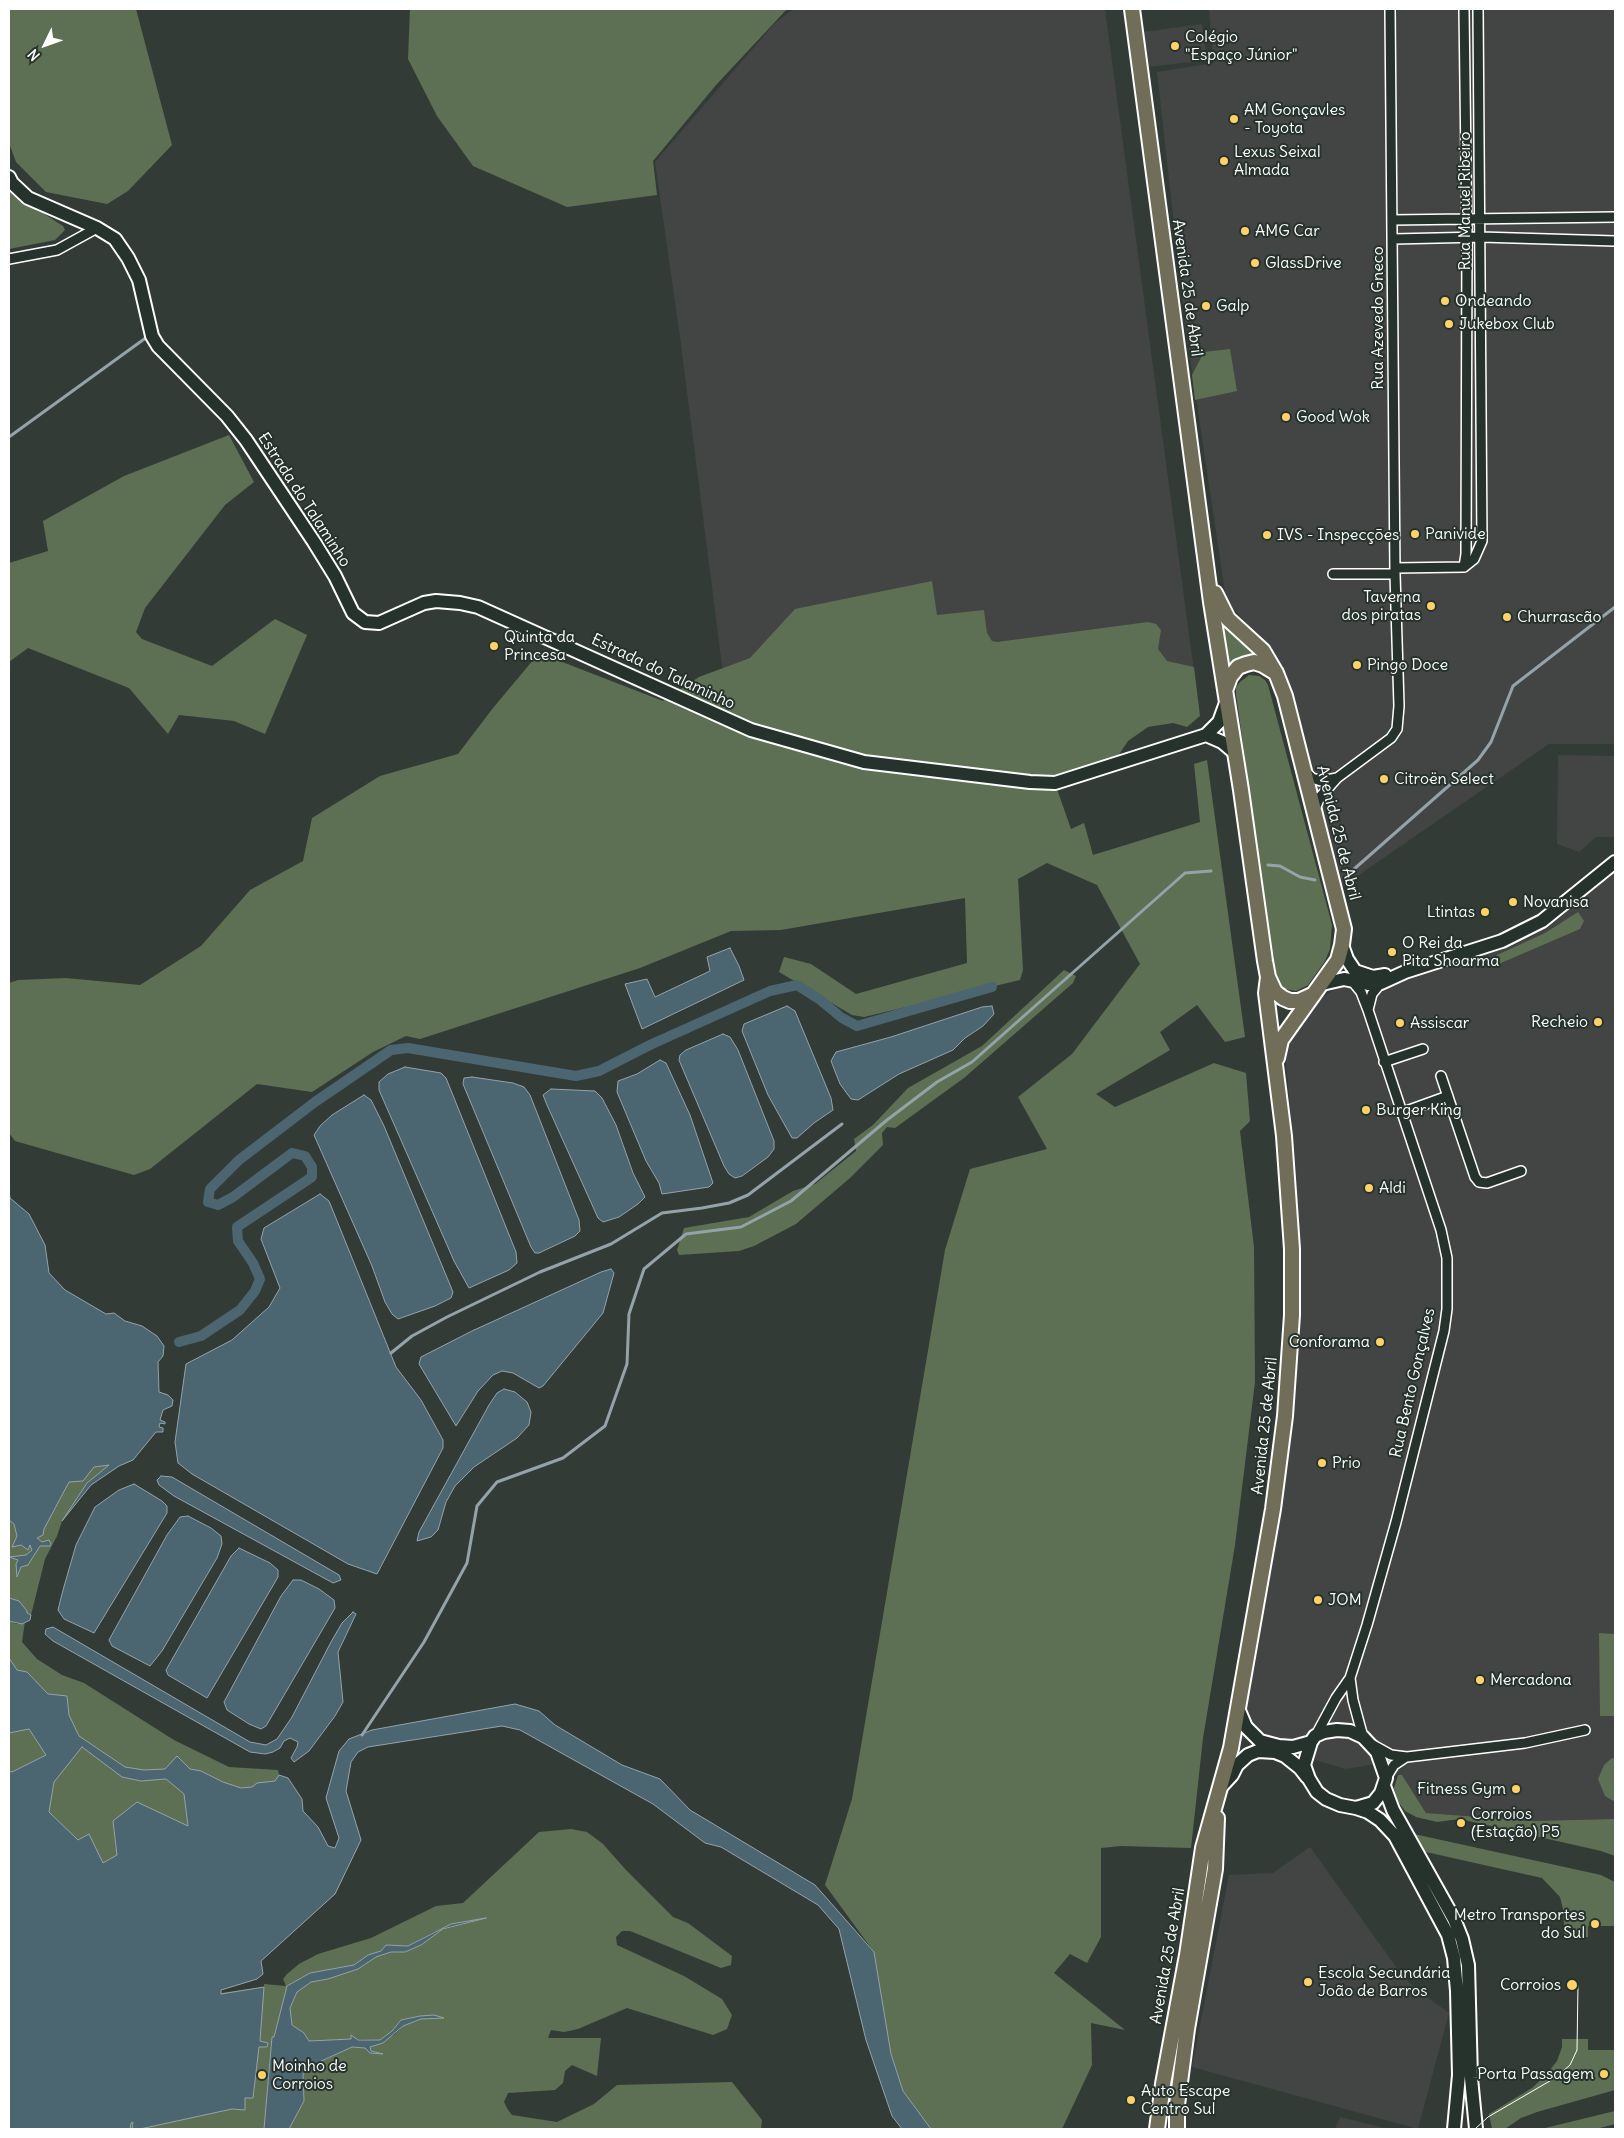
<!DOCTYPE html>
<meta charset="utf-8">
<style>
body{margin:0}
#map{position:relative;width:1624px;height:2138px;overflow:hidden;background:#333b37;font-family:Delius,sans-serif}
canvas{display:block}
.frame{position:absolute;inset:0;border:10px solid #fff;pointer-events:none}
.north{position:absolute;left:20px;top:20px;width:50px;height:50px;-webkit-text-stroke:4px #26332d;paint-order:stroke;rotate:228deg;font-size:14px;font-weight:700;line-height:20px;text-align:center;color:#fff}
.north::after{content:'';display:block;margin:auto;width:18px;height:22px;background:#fff;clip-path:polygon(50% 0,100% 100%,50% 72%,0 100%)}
</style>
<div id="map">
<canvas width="1624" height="2138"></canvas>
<div class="frame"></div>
<div class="north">N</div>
</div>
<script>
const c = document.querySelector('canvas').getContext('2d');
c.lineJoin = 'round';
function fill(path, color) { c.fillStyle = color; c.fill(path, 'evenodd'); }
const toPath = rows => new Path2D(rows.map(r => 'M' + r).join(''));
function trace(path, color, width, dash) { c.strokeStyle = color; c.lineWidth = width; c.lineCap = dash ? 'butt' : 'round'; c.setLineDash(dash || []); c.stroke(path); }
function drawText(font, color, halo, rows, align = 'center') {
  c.font = font + ' Delius,sans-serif'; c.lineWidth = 4; c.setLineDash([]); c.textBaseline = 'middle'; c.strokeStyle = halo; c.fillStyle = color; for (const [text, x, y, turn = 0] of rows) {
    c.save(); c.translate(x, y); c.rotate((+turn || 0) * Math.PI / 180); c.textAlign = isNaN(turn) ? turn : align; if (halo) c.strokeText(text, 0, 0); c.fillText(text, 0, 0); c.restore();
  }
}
fill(toPath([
 [793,9,1105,9,1200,716,724,681,680,337,655,162,774,24],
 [1209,9,1615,9,1615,744,1549,744,1340,888,1280,666,1226,599,1185,324,1157,72,1214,63],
 [1202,24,1207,60,1148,67,1143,32],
 [1558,755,1615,756,1615,837,1596,837,1579,852,1557,844],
 [1615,870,1615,1819,1531,1821,1426,1813,1402,1775,1398,1775,1393,1761,1346,1769,1240,1738,1279,1499,1297,1353,1299,1290,1296,1169,1285,1054,1291,1038,1308,1013,1323,997,1335,989,1530,931,1542,925],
 [1310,1847,1402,1975,1416,1989,1449,2013,1418,2129,1192,2067,1229,1875,1273,1873],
 [1340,2117,1389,2129,1335,2129]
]), '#424543');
fill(toPath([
 [9,9,136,9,172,145,128,191,107,204,46,192,16,162,9,143],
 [410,9,787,9,716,85,653,161,657,195,567,207,473,166,437,116,408,59],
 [9,191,63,226,65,230,55,240,9,249],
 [1230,349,1237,391,1195,400,1192,375,1204,352],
 [229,435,254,482,225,505,145,608,136,632,142,639,212,666,275,619,307,635,265,734,234,721,179,715,168,734,129,688,28,648,9,662,9,563,48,551,43,521,124,476],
 [932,581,937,615,984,610,987,633,992,641,997,642,1148,622,1156,624,1161,630,1158,649,1167,661,1194,667,1200,716,1187,727,1173,723,1148,727,1128,741,1118,756,1057,777,1057,789,1071,829,1084,823,1093,855,1200,822,1194,764,1207,760,1245,1037,1225,1042,1197,1005,1160,1032,1170,1050,1096,1094,1115,1107,1214,1063,1246,1073,1250,1121,1240,1131,1254,1247,1255,1382,1235,1545,1203,1738,1191,1848,1121,1846,1101,1848,1101,1937,1087,1963,1070,1954,1054,1973,1125,2030,1091,2023,1092,2065,1062,2129,931,2129,903,2091,891,2054,874,1952,825,1885,852,1799,945,1250,970,1169,1047,1149,1018,1097,1072,1054,1140,964,1097,885,1047,863,1018,879,1023,970,1020,980,864,1017,852,1015,779,972,784,957,811,964,856,994,967,963,965,898,781,930,731,931,640,968,420,1039,406,1036,373,1052,312,1092,257,1084,150,1169,134,1175,15,1141,9,1133,9,983,18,980,66,978,140,985,201,946,250,890,303,861,312,818,380,776,458,754,493,708,539,653,663,701,699,677,750,658,795,609],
 [1219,615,1262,657,1228,672],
 [1249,675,1259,676,1265,680,1268,685,1332,925,1330,949,1325,961,1308,985,1296,991,1285,989,1276,979,1236,694,1236,687,1240,682],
 [1578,912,1584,921,1580,929,1501,963,1492,963,1497,955,1545,933],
 [1064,970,1076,976,1073,983,964,1078,895,1128,887,1127,882,1133,883,1145,850,1178,796,1224,754,1246,739,1251,679,1255,677,1250,684,1228,749,1217,793,1191,815,1184,856,1151,854,1139,873,1125,908,1088,982,1046],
 [9,1371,163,1410,160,1420,165,1422,165,1424,160,1423,159,1427,163,1428,163,1432,156,1432,133,1460,119,1466,91,1485,62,1521,57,1536,45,1559,31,1615,27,1613,19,1601,9,1598],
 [9,1621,17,1624,25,1621,22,1642,37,1659,62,1675,84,1683,174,1740,229,1767,278,1770,279,1775,275,1781,134,1863,9,1870],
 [1599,1633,1615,1634,1615,1716,1600,1716],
 [1612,1758,1615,1758,1615,1802,1605,1796,1598,1779,1604,1765],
 [351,1762,346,1791,361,1840,335,1894,261,1961,263,1974,257,1979,221,1990,221,1993,264,1987,264,1984,286,1986,283,1979,287,1974,299,1964,318,1954,371,1938,436,1906,463,1903,539,1832,571,1829,587,1832,603,1844,626,1870,673,1917,688,1923,732,1956,731,1965,721,1968,630,1931,622,1931,616,1937,617,1945,684,1976,722,1999,732,2015,727,2029,713,2035,627,2008,578,2029,564,2032,551,2030,548,2038,601,2038,597,2076,572,2065,565,2071,563,2083,555,2090,508,2093,504,2102,508,2110,512,2115,557,2122,594,2104,617,2085,732,2082,762,2120,761,2129,289,2129,304,2101,303,2075,306,2068,352,2047,365,2048,370,2053,379,2053,371,2051,369,2047,394,2035,403,2026,421,2019,442,2018,420,2016,401,2020,392,2031,380,2040,352,2039,309,2041,304,2033,292,2025,290,2008,297,1992,311,1982,328,1979,358,1969,376,1957,391,1952,405,1952,421,1945,443,1929,479,1920,434,1932,408,1946,386,1945,381,1951,368,1955,354,1965,310,1973,287,1986,274,2037,272,2037,264,2129,9,2129,254,2091,257,2060,9,1945,33,1887,302,1799,303,1811,318,1827,328,1846,335,1848,339,1838,326,1798],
 [1398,1775,1402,1775,1426,1813,1531,1821,1615,1819,1615,1856,1601,1851,1460,1819,1437,1822,1416,1817,1405,1811,1397,1800,1394,1788],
 [1414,1834,1601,1875,1615,1882,1615,1926,1588,1926,1588,1937,1565,1938,1563,1909,1560,1897,1542,1878,1426,1852],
 [1562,2039,1588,2039,1588,2050,1615,2050,1615,2090,1537,2112,1521,2118,1505,2129,1492,2129,1489,2114,1532,2088,1546,2075,1557,2061,1562,2047],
 [1615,2111,1615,2124,1596,2129,1541,2129]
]), '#5d7053');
const water = toPath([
 [730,948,739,966,744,980,642,1029,625,984,647,979,655,997,710,971,707,957,730,948],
 [787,1006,795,1011,831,1098,833,1110,814,1123,797,1138,792,1138,768,1095,742,1031,744,1024,787,1006],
 [992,1006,994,1014,983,1026,965,1038,953,1050,899,1074,858,1100,851,1099,840,1084,831,1061,836,1052,891,1037,982,1007,992,1006],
 [723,1034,730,1037,738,1050,774,1141,774,1149,768,1157,742,1176,735,1178,729,1174,724,1166,679,1060,680,1055,686,1050,723,1034],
 [660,1060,666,1063,690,1115,713,1183,709,1187,662,1194,659,1183,646,1161,617,1092,618,1081,637,1074,660,1060],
 [405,1067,441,1073,446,1078,516,1252,517,1263,509,1270,469,1288,454,1261,379,1090,379,1082,388,1074,405,1067],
 [472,1077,513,1083,524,1087,530,1095,579,1220,580,1231,575,1236,539,1253,535,1253,531,1247,463,1084,464,1078,472,1077],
 [551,1089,595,1091,602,1098,616,1125,633,1173,645,1197,638,1204,619,1217,603,1222,598,1218,547,1105,543,1095,551,1089],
 [364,1095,371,1100,384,1126,453,1292,451,1298,435,1306,398,1319,392,1314,385,1302,372,1266,314,1135,320,1126,332,1115,364,1095],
 [9,1191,10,1198,29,1214,45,1245,49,1273,65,1290,106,1314,114,1313,125,1321,142,1326,157,1336,164,1346,163,1356,158,1362,159,1392,168,1395,173,1400,172,1406,163,1410,160,1420,165,1422,165,1424,160,1423,159,1427,163,1428,163,1432,156,1432,133,1460,119,1466,91,1485,62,1521,87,1483,109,1465,94,1467,83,1481,69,1482,44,1529,43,1535,37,1538,42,1542,49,1540,51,1544,50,1546,40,1546,28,1565,21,1567,17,1577,16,1564,18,1560,9,1557,26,1555,32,1550,30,1545,28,1550,21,1545,12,1547,17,1536,14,1524,9,1520,9,1191],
 [320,1194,329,1201,396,1367,421,1400,443,1440,443,1448,377,1574,348,1564,192,1474,178,1463,175,1442,186,1364,232,1340,269,1307,280,1288,261,1239,264,1228,320,1194],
 [611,1269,614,1273,603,1313,543,1386,539,1388,513,1373,502,1371,493,1375,478,1391,456,1426,419,1364,421,1357,472,1331,601,1272,611,1269],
 [504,1389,515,1392,527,1402,531,1412,529,1425,517,1438,474,1467,455,1486,446,1502,438,1530,431,1537,417,1541,419,1532,489,1405,497,1393,504,1389],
 [161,1476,172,1477,339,1575,341,1580,333,1583,174,1496,159,1485,157,1480,161,1476],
 [134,1484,162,1501,167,1506,167,1513,94,1633,64,1619,58,1610,63,1590,76,1545,95,1507,119,1490,134,1484],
 [188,1516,211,1528,221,1536,222,1544,217,1558,162,1651,150,1666,112,1646,109,1640,167,1535,180,1517,188,1516],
 [239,1548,270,1563,278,1570,278,1577,207,1698,168,1675,166,1670,231,1556,239,1548],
 [293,1580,301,1580,319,1589,334,1600,335,1608,266,1726,261,1729,249,1724,227,1710,224,1702,281,1596,293,1580],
 [9,1598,19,1601,27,1611,27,1613,31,1615,30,1620,22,1624,9,1621,9,1598],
 [353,1612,356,1614,338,1652,343,1702,335,1716,309,1751,294,1762,291,1758,297,1747,298,1742,290,1738,284,1741,280,1748,273,1752,265,1754,250,1752,53,1641,45,1634,46,1629,53,1627,250,1742,266,1745,277,1739,292,1717,331,1642,342,1623,353,1612],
 [9,1658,17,1670,27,1672,48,1694,67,1696,69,1715,79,1736,125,1767,144,1770,165,1769,177,1756,190,1769,201,1771,223,1782,241,1788,252,1787,257,1783,275,1781,279,1775,288,1778,302,1799,303,1811,318,1827,328,1846,335,1848,339,1838,326,1798,339,1751,349,1739,372,1730,515,1704,539,1711,555,1725,622,1765,660,1779,690,1810,815,1885,874,1952,891,2054,903,2091,931,2129,902,2129,892,2116,866,2040,839,1929,818,1905,721,1847,705,1843,653,1804,520,1730,502,1726,368,1747,358,1752,351,1762,346,1791,361,1840,335,1894,261,1961,263,1974,257,1979,221,1990,221,1994,264,1987,260,2041,268,2043,267,2047,259,2047,253,2098,245,2098,245,2110,232,2109,140,2129,132,2129,133,2122,131,2123,130,2129,9,2129,9,1771,12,1772,46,1755,29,1729,9,1733,9,1658],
 [82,1747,122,1777,141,1781,166,1779,184,1794,188,1826,137,1802,113,1821,117,1855,103,1863,89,1834,78,1840,49,1812,54,1782,82,1747],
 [486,1918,443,1929,421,1945,405,1952,391,1952,376,1957,358,1969,328,1979,311,1982,297,1992,290,2008,292,2025,304,2033,309,2041,351,2039,351,2035,358,2040,380,2040,392,2031,401,2020,420,2016,434,2015,444,2018,421,2019,403,2026,383,2043,370,2047,371,2051,383,2054,370,2053,365,2048,352,2047,306,2068,303,2075,304,2101,289,2129,264,2129,272,2037,274,2037,287,1986,310,1973,354,1965,368,1955,381,1951,386,1945,408,1946,451,1924,486,1918]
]);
fill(water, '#4c6671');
trace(water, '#94a3aa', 1);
trace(toPath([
 [9,437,147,337],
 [1268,865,1280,866,1300,877,1315,880],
 [1345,877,1478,760,1491,742,1513,686,1615,607],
 [391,1353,412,1336,447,1317,540,1272,611,1244,662,1213,702,1208,729,1203,748,1195,842,1124],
 [362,1735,424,1642,467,1563,477,1506,497,1482,563,1458,605,1426,627,1364,629,1314,644,1269,686,1234,741,1227,791,1201,887,1120,937,1082,972,1062,1185,873,1211,871]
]), '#94a3aa', 3);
trace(toPath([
 [179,1342,201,1336,240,1310,255,1291,260,1279,253,1263,238,1241,237,1227,312,1177,312,1167,305,1156,292,1153,233,1197,218,1205,208,1202,210,1189,239,1160,315,1102,391,1050,408,1048,576,1076,599,1071,652,1044,770,991,797,985,819,999,842,1018,857,1026,992,987]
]), '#4c6671', 10);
const street = toPath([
 [1464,9,1467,238,1466,554,1464,567],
 [1392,220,1615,217],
 [1393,239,1481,237,1615,241],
 [9,259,57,250,97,228],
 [1464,567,1474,559,1482,541,1478,9],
 [1395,568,1464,567],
 [1333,574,1395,574],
 [1306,772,1312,778,1321,781,1337,778],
 [1315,809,1320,797,1337,778,1391,738,1397,729,1399,706,1395,574,1390,9],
 [1352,981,1361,992,1368,1010,1372,994,1381,983],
 [1384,1062,1423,1049],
 [1441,1076,1475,1177,1479,1182,1487,1183,1521,1171],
 [1401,1113,1448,1096],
 [1350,1678,1353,1700,1363,1737],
 [1316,1735,1336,1698,1350,1678,1367,1625,1396,1522,1444,1331,1447,1309,1447,1258,1441,1230,1368,1010],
 [1373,1745,1391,1755,1407,1757,1525,1743,1585,1730],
 [1386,1778,1394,1765,1406,1757]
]);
const secondary = toPath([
 [9,177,12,183,28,198,97,228,115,239,128,258,139,280,152,336,158,346,227,416,246,440,314,542,335,576,353,613,365,622,379,623,424,603,436,601,460,603,478,607,751,730,864,762,1030,782,1055,783,1206,735,1219,722,1227,700],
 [1206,735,1222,742,1235,753],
 [1342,945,1347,959,1355,971,1373,977,1385,975],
 [1322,984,1344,979,1369,984,1381,983,1405,972,1502,941,1542,921,1615,862],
 [1238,1708,1246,1727,1260,1741,1279,1746,1293,1747,1311,1742],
 [1337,1730,1350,1731,1363,1737,1377,1752,1386,1778,1381,1793,1373,1803,1356,1808,1340,1805,1326,1799,1317,1792,1309,1779,1304,1765,1311,1742,1315,1736,1324,1732,1337,1730],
 [1384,1786,1393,1810,1454,1919,1462,1939,1468,1965,1471,2078,1476,2129],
 [1219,1789,1232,1775,1237,1765,1248,1755,1258,1751,1275,1752,1285,1756,1300,1768,1307,1777],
 [1356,1808,1368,1812,1380,1820,1395,1836,1448,1935,1454,1958,1457,1991,1459,2075,1454,2129]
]);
const primary = toPath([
 [1132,9,1211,602,1241,790,1265,961,1268,977,1275,992,1283,998,1290,1001,1299,1001,1312,995],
 [1215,593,1228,619,1263,651,1276,673,1285,696,1344,929,1342,945,1338,960,1281,1040,1277,1058],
 [1226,688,1230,677,1238,667,1246,664,1254,662,1263,665,1276,673],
 [1157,2129,1163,2084,1187,1955,1203,1848,1231,1748,1238,1708,1273,1509,1285,1416,1292,1315,1292,1249,1284,1136,1266,993,1268,977],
 [1177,2129,1177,2105,1187,2029,1215,1869,1217,1818]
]);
trace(street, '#fff', 12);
trace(secondary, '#fff', 16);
trace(primary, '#fff', 18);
trace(street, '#26332d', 9);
trace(secondary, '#26332d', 12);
trace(primary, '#706e59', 14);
trace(toPath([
 [1475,2129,1488,2117,1555,2078,1570,2065,1577,2050,1578,1985]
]), '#fff', 1);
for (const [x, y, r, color] of [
 [1175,46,5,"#ffd166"],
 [1234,119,5,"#ffd166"],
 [1224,161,5,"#ffd166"],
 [1245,231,5,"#ffd166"],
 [1255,263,5,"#ffd166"],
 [1445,301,5,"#ffd166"],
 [1206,306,5,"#ffd166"],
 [1449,324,5,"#ffd166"],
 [1286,417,5,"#ffd166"],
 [1415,534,5,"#ffd166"],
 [1267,535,5,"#ffd166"],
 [1431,606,5,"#ffd166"],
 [1507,617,5,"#ffd166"],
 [494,646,5,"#ffd166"],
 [1357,665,5,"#ffd166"],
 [1384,779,5,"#ffd166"],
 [1513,902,5,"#ffd166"],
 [1485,912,5,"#ffd166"],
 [1392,952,5,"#ffd166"],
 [1598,1022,5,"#ffd166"],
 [1400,1023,5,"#ffd166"],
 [1366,1110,5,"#ffd166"],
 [1369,1188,5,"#ffd166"],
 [1380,1342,5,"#ffd166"],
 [1322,1463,5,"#ffd166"],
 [1318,1600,5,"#ffd166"],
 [1480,1680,5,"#ffd166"],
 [1516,1789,5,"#ffd166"],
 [1461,1823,5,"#ffd166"],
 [1595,1924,5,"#ffd166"],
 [1308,1982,5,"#ffd166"],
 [1572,1985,6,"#ffd166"],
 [1604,2074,5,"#ffd166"],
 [262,2075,5,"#ffd166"],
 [1131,2100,5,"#ffd166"]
]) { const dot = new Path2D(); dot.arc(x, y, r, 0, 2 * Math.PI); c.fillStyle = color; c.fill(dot); trace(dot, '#26332d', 2); }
drawText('16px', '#fff', '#26332d', [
 ["Colégio",1185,37],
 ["\"Espaço Júnior\"",1185,55],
 ["AM Gonçavles",1244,110],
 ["- Toyota",1244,128],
 ["Lexus Seixal",1234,152],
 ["Almada",1234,170],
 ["AMG Car",1255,231],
 ["GlassDrive",1265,263],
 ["Ondeando",1455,301],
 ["Galp",1216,306],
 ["Jukebox Club",1459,324],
 ["Good Wok",1296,417],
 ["Panivide",1425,534],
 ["IVS - Inspecções",1277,535],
 ["Taverna",1421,597,"right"],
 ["dos piratas",1421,615,"right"],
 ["Churrascão",1517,617],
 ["Quinta da",504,637],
 ["Princesa",504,655],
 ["Pingo Doce",1367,665],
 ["Citroën Select",1394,779],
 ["Novanisa",1523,902],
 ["Ltintas",1475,912,"right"],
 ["O Rei da",1402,943],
 ["Pita Shoarma",1402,961],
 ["Recheio",1588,1022,"right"],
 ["Assiscar",1410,1023],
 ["Burger King",1376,1110],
 ["Aldi",1379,1188],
 ["Conforama",1370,1342,"right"],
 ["Prio",1332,1463],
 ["JOM",1328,1600],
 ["Mercadona",1490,1680],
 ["Fitness Gym",1506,1789,"right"],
 ["Corroios",1471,1814],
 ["(Estação) P5",1471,1832],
 ["Metro Transportes",1585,1915,"right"],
 ["do Sul",1585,1933,"right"],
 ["Escola Secundária",1318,1973],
 ["João de Barros",1318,1991],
 ["Corroios",1561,1985,"right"],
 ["Moinho de",272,2066],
 ["Corroios",272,2084],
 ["Porta Passagem",1594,2074,"right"],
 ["Auto Escape",1141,2091],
 ["Centro Sul",1141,2109]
], 'left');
drawText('16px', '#fff', '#26332d', [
 ["Rua Manuel Ribeiro",1465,201,-90],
 ["Avenida 25 de Abril",1187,288,82],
 ["Rua Azevedo Gneco",1378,318,-90],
 ["Estrada do Talaminho",304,500,57],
 ["Estrada do Talaminho",663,672,25],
 ["Avenida 25 de Abril",1338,833,76],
 ["Rua Bento Gonçalves",1413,1383,-77],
 ["Avenida 25 de Abril",1265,1426,-84],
 ["Avenida 25 de Abril",1168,1956,-80]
]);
</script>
